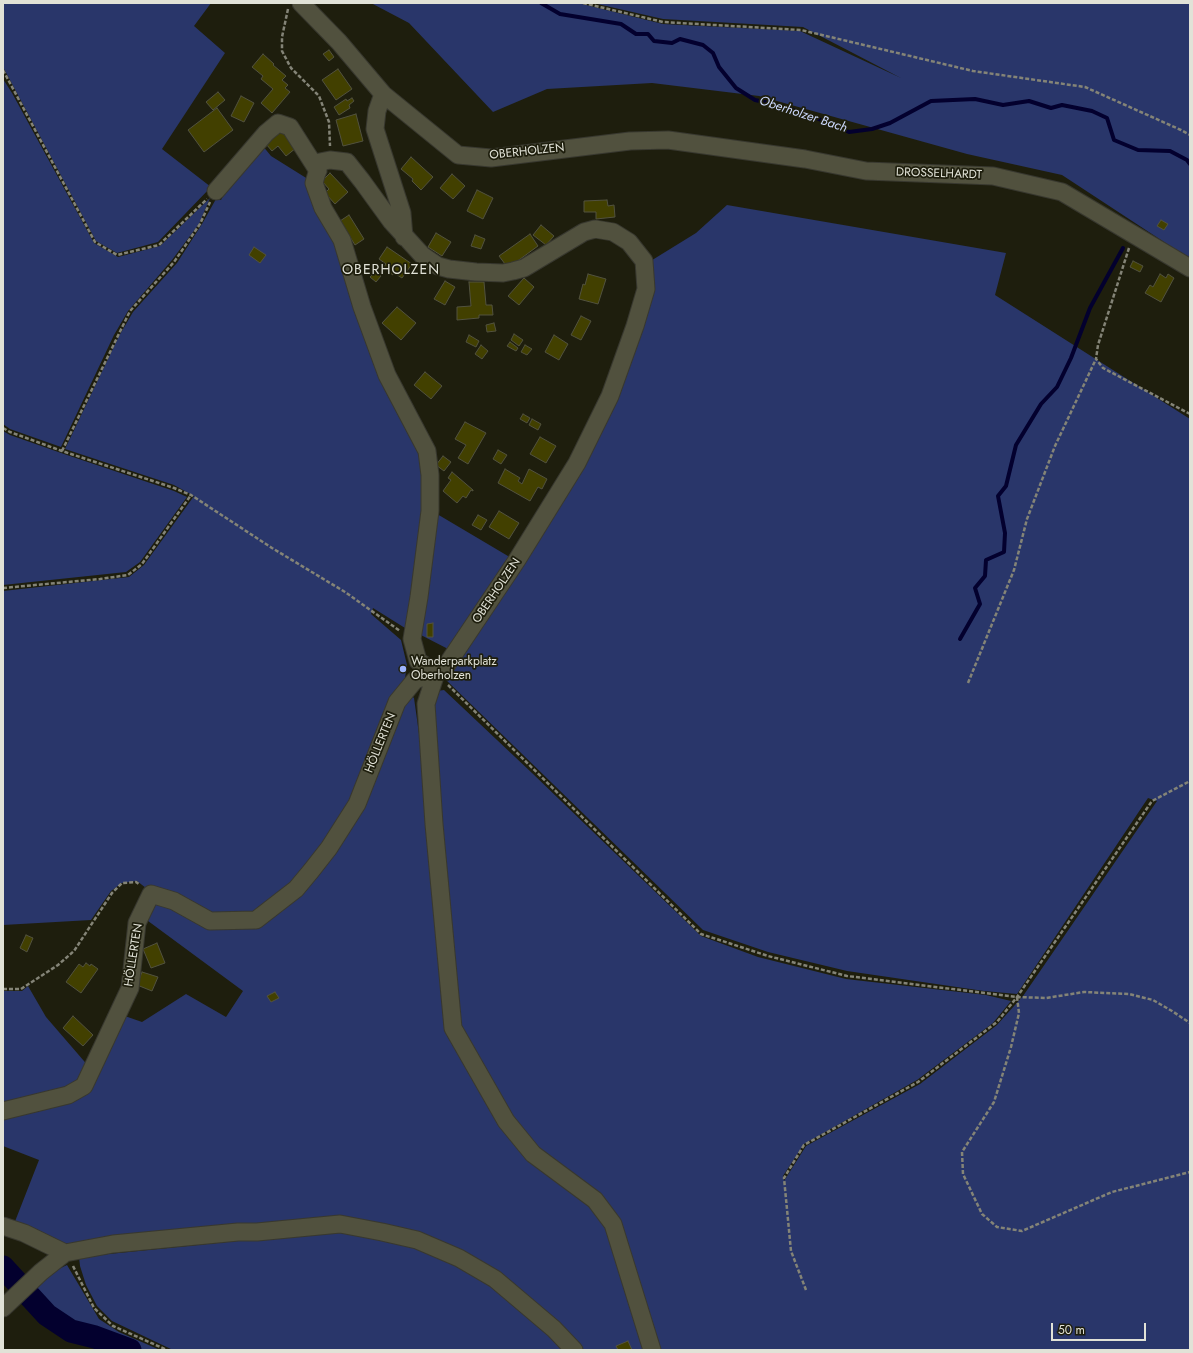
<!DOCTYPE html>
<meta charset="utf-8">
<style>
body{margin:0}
#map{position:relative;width:1193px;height:1353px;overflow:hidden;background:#1e1e0d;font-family:Jost,sans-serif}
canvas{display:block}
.frame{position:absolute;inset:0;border:4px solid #e1e2d7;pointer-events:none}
.scale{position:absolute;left:1051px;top:1323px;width:95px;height:18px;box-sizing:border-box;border:2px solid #e1e2d7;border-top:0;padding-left:5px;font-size:12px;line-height:14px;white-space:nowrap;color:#e1e2d7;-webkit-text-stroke:3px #1e1e0d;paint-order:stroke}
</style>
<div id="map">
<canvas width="1193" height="1353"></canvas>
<div class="frame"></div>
<div class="scale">50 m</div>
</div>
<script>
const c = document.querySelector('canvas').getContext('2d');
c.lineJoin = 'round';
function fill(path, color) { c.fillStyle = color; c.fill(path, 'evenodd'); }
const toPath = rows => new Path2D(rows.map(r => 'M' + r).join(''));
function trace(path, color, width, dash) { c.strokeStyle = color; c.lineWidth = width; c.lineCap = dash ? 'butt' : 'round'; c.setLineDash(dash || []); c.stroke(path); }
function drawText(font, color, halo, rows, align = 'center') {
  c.font = font + ' Jost,sans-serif'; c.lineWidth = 3.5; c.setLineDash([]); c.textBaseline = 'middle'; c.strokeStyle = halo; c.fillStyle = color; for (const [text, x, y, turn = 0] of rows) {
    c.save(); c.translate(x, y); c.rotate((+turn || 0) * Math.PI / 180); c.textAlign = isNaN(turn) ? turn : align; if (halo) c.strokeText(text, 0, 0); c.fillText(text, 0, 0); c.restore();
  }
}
fill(toPath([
 [3,3,211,3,194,26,225,53,162,149,211,187,158,242,117,253,96,241,3,67],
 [371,3,578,3,663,24,800,31,901,78,803,27,663,19,593,3,1190,3,1190,259,1062,175,967,154,759,96,652,83,547,89,493,112,409,23],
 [3,79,12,93,94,243,118,257,160,246,210,198,199,224,172,260,128,311,114,335,61,447,10,429,3,424],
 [262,145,271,156,311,181,336,240,420,444,426,487,409,624,405,628,373,608,371,614,401,640,407,665,405,678,393,701,368,770,327,847,255,918,211,920,151,892,137,881,122,883,111,891,91,920,3,925,3,591,129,577,144,565,194,496,174,485,65,449,119,336,133,312,177,263,202,224,216,199,221,200,240,166],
 [727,205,1006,253,995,295,1190,419,1190,1350,655,1350,617,1224,535,1152,456,1024,432,695,437,691,444,690,532,773,701,936,758,957,846,979,986,995,1011,1001,993,1023,917,1080,804,1144,783,1176,784,1181,806,1146,920,1084,997,1025,1023,996,1157,801,1148,798,1017,994,984,991,847,971,768,952,703,930,442,676,584,464,649,262,696,233],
 [3,431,10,435,64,454,174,491,187,497,140,562,126,572,3,585],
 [432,511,513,559,450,650,417,633],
 [411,695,414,698,423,762,444,998,501,1125,593,1205,610,1227,648,1350,581,1350,516,1290,371,1224,67,1246,14,1224,39,1160,3,1146,3,1114,76,1097,122,1015,142,1022,186,994,226,1017,243,991,144,918,152,906,159,903,257,923,300,890,391,727],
 [28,986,46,1017,90,1068,82,1085,3,1108,3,991,22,991],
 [315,1233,354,1233,409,1243,478,1274,565,1350,173,1350,112,1321,97,1306,86,1285,80,1266,79,1257],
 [67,1265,99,1319,119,1332,160,1350,123,1350,78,1331,27,1304,22,1298,40,1278]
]), '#29366a');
trace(toPath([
 [541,3,560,14,621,24,636,34,648,34,654,41,672,43,680,39,703,45,713,53,719,67,736,88,755,100,779,105,814,117,849,132,872,129,890,123,931,101,975,99,1003,105,1029,101,1051,108,1062,105,1092,111,1107,118,1114,140,1138,150,1170,151,1187,160,1190,164],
 [960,639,980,604,975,588,985,576,986,560,1004,552,1005,533,998,496,1006,486,1016,445,1041,404,1057,387,1071,358,1090,308,1123,248]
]), '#03002e', 4);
trace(toPath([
 [3,1267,47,1315,71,1331,95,1337,130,1350]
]), '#03002e', 23);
const building = toPath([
 [329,50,334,57,329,61,323,54,329,50],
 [263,54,274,64,273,65,286,76,282,80,288,85,285,88,290,92,272,113,261,103,273,89,261,79,263,76,252,67,263,54],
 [338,69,352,89,336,100,322,80,338,69],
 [218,92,225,100,213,110,206,102,218,92],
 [241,96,254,103,244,122,231,116,241,96],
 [352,98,354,101,349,105,350,108,339,115,334,107,346,99,347,101,352,98],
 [217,108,233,130,204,152,188,130,217,108],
 [356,114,363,141,343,146,336,120,356,114],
 [282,131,296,148,286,156,278,146,272,151,266,144,282,131],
 [411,157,433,177,421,190,412,181,413,179,401,169,411,157],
 [330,173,348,192,335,204,325,193,329,189,322,181,330,173],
 [452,174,465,186,453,199,440,188,452,174],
 [477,190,493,198,483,219,467,211,477,190],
 [607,200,608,206,614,205,615,217,596,219,596,212,584,212,584,201,607,200],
 [349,215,364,239,355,245,340,221,349,215],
 [1161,220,1168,224,1164,230,1157,226,1161,220],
 [541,225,554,236,546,245,533,235,541,225],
 [436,233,451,242,442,256,428,247,436,233],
 [530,234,538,246,508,268,499,256,530,234],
 [475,235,485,239,481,249,471,246,475,235],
 [254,247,266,255,260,263,249,255,254,247],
 [387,247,412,264,402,278,394,273,393,275,383,268,386,264,379,259,387,247],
 [1133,261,1143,266,1140,272,1130,267,1133,261],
 [376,271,381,276,376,282,370,277,376,271],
 [588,274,606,279,598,304,579,299,583,284,585,285,588,274],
 [1160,274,1166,278,1168,274,1174,278,1161,302,1145,293,1150,285,1153,287,1160,274],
 [524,278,534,287,519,305,508,296,524,278],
 [445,281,455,287,445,305,434,299,445,281],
 [469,282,484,282,486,305,492,305,493,315,479,315,479,318,457,320,457,307,471,306,469,282],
 [397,307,416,323,401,340,382,323,397,307],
 [581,316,591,321,581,340,571,335,581,316],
 [494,323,496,331,487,332,486,325,494,323],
 [514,334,523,340,519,346,511,340,514,334],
 [469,335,479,341,476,347,466,342,469,335],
 [554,335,568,344,559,360,545,352,554,335],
 [510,342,518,348,516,351,507,346,510,342],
 [481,345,488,351,482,359,475,354,481,345],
 [525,345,532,349,527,355,521,352,525,345],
 [425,372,442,386,431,399,414,385,425,372],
 [523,414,530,418,527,423,520,419,523,414],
 [532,419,541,424,538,430,529,425,532,419],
 [465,422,486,433,468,464,458,458,466,445,455,439,465,422],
 [540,437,556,446,546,463,530,454,540,437],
 [498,450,507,455,501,464,493,459,498,450],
 [443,456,451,462,444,471,436,465,443,456],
 [505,469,520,478,518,481,522,484,529,469,547,479,542,489,538,487,530,501,498,483,505,469],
 [452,472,473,490,473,491,471,490,466,498,463,496,457,503,443,491,451,480,448,478,452,472],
 [499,511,519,523,509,539,489,527,499,511],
 [478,515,487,520,481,530,472,525,478,515],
 [433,623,433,637,427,637,427,624,433,623],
 [26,935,33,938,27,952,20,948,26,935],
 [157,943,165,963,151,968,143,949,157,943],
 [86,963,90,966,91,964,98,969,81,993,66,982,79,964,83,967,86,963],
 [142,972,158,977,152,991,137,985,142,972],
 [275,992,279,998,271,1002,267,996,275,992],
 [73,1016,93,1035,83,1046,63,1028,73,1016],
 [628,1341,632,1350,618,1350,616,1346,628,1341]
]);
fill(building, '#424000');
trace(building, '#52523f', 1);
const minor = toPath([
 [301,3,339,42,383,94,458,155,491,158,630,141,668,140,805,159,866,171,993,176,1062,192,1190,268],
 [383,94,377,111,375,129,402,213,404,237],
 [216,191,266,133,278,123,290,127,318,171],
 [436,673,426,704,434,824,453,1028,506,1121,533,1154,595,1200,613,1224,652,1350],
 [3,1111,68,1095,84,1086,130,988,137,923,151,894,174,901,210,921,256,920,296,889,311,871,329,848,357,804,397,702,415,680,436,673,446,666,517,560,577,463,610,396,635,326,646,289,644,261,629,242,613,232,595,229,584,232,524,268,513,271,503,273,476,272,449,269,438,266,422,255,391,221,362,181,347,162,330,160,320,162,314,183,323,208,342,240,362,307,387,375,427,451,430,475,430,511,419,597,412,639,418,661,436,673],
 [3,1226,24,1233,65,1253],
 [3,1308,41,1272,65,1253,113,1244,238,1232,257,1232,340,1224,382,1232,417,1240,459,1258,495,1279,554,1329,574,1350]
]);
trace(minor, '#38382f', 19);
trace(toPath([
 [583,3,663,22,801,30,973,71,1085,87,1181,130,1190,135],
 [288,9,282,37,282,51,291,68,319,96,329,122,330,146],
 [3,70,95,242,117,255,159,245,207,199],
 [1129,248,1098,345,1096,359,1103,368,1190,414],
 [3,428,10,432,62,451,174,488,191,495,272,548,345,592,400,631],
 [62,451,130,311,174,262,200,224,210,202],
 [3,588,100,579,128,575,142,564,191,495],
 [968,683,1014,570,1027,519,1055,446,1096,359],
 [448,685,701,934,768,956,847,976,1017,997,1046,998,1084,992,1129,994,1153,1000,1172,1011,1190,1023],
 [3,989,21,989,58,965,74,951,112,893,122,883,136,882,140,885],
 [1017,997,1019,1013,1011,1047,994,1102,962,1152,963,1174,982,1214,997,1227,1022,1231,1112,1192,1190,1172],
 [73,1266,94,1308,113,1326,167,1350],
 [806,1290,791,1251,784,1178,804,1145,918,1082,997,1022,1017,997,1152,801,1190,781]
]), '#848477', 2.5, [4, 2]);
trace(minor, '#51513e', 17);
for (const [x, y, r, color] of [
 [403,669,4,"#9db4fd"]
]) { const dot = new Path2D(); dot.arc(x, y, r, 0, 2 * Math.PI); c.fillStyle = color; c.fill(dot); trace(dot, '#1e1e0d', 1.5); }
drawText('12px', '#e1e2d7', '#1e1e0d', [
 ["OBERHOLZEN",527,152,-6],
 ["DROSSELHARDT",939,174,2],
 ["OBERHOLZEN",497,591,-56],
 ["HÖLLERTEN",381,743,-68],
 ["HÖLLERTEN",134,955,-81]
]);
drawText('12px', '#e1e2d7', '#1e1e0d', [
 ["Wanderparkplatz",411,662],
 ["Oberholzen",411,676]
], 'left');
drawText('italic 13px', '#ccd8fc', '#1e1e0d', [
 ["Oberholzer Bach",803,115,18]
]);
c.letterSpacing = '1px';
drawText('14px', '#e1e2d7', '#1e1e0d', [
 ["OBERHOLZEN",391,271]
]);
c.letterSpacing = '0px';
</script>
